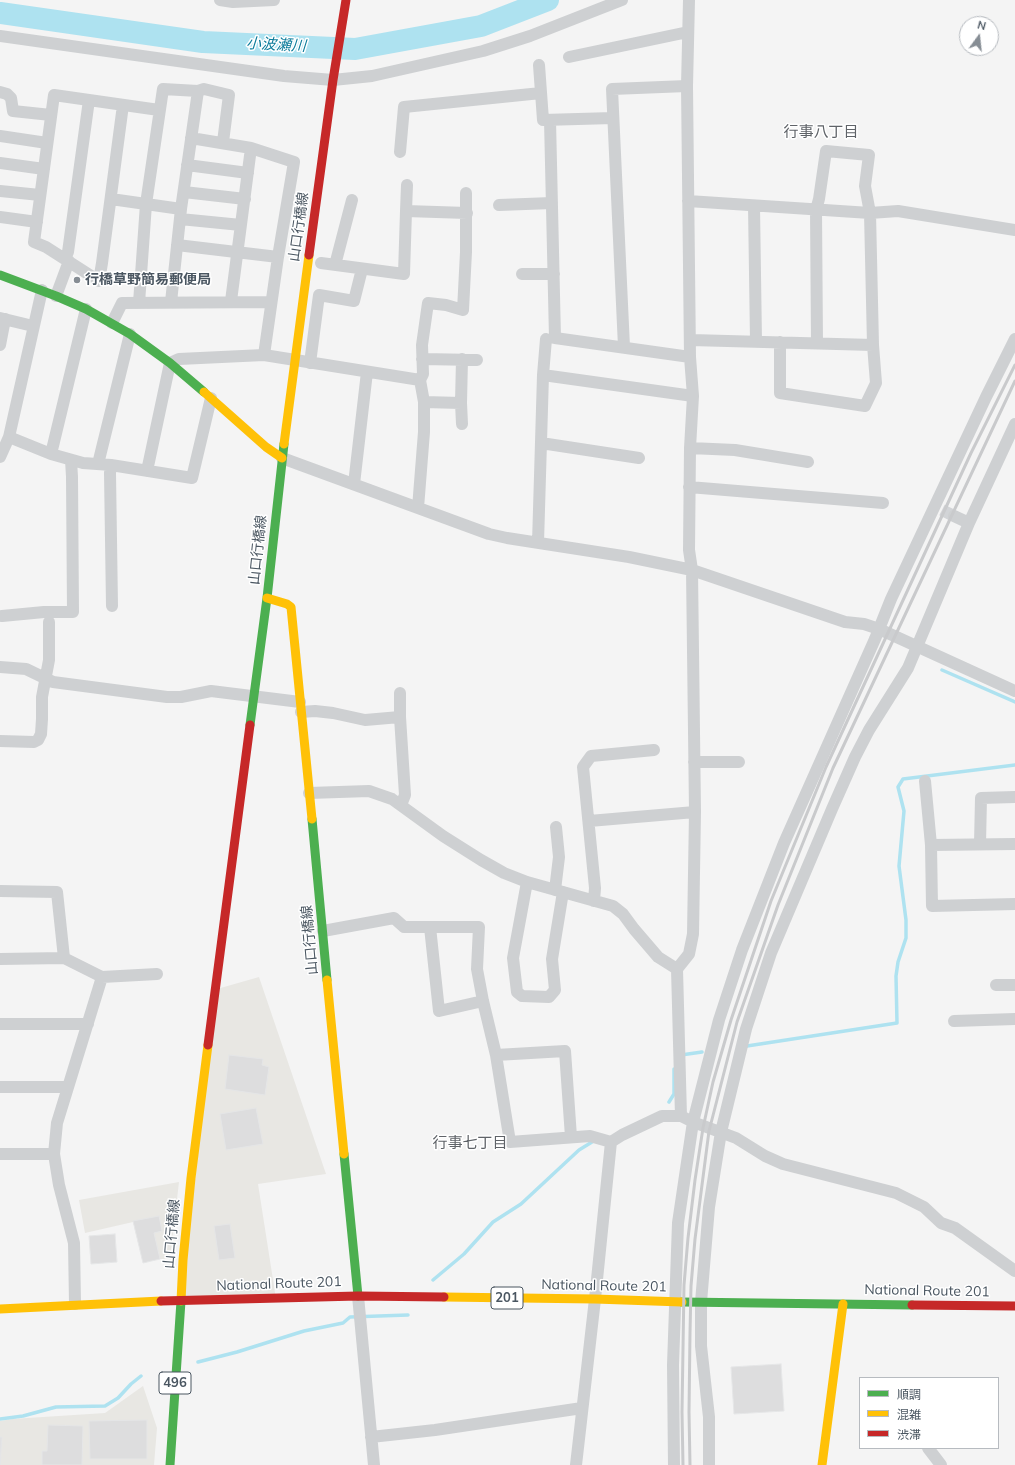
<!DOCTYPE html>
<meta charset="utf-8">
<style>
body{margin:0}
#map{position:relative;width:1015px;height:1465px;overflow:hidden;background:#f4f4f4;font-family:Mulish,"Noto Sans JP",sans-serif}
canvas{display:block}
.legend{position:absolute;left:859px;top:1377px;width:140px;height:72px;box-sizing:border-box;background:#fff;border:1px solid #b7bbc0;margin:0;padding:5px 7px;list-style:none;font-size:12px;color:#4a5661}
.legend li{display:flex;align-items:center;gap:8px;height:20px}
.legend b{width:20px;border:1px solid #b7bbc0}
.north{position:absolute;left:959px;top:16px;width:40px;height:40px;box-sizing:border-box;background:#fff;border:1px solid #b7bbc0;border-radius:50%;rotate:15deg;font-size:11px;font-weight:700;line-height:16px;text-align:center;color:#4a5661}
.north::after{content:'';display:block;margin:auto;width:14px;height:18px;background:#868d94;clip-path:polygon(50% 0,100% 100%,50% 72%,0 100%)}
</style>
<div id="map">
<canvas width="1015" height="1465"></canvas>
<ul class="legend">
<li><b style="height:5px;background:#4caf50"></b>順調</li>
<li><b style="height:5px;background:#ffc107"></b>混雑</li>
<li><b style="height:5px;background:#c62828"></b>渋滞</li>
</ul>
<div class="north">N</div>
</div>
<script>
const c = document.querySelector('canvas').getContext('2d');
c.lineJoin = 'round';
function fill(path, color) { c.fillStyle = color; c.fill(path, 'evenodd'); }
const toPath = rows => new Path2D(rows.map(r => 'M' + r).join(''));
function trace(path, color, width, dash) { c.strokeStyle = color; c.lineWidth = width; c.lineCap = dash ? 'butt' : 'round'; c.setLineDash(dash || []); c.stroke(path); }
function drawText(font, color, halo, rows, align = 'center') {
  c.font = font + ' Mulish,"Noto Sans JP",sans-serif'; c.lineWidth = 3; c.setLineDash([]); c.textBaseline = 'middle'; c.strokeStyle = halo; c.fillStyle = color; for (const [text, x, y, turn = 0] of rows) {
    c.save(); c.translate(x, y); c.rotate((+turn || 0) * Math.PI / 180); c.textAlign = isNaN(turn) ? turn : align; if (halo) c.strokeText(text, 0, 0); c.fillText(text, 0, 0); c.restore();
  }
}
fill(toPath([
 [259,977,326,1174,258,1184,276,1299,181,1301,217,989],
 [179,1182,170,1259,160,1259,143,1263,133,1222,85,1233,79,1200],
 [143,1386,157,1428,154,1465,0,1465,0,1421,12,1419,105,1413]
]), '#e8e7e3');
trace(toPath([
 [942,670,1015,702],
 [747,1046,897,1023,896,976,898,962,906,938,906,920,899,866,904,811,898,787,903,779,1015,765],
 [681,1055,702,1052],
 [669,1102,674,1094,674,1069],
 [433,1280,464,1254,493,1222,521,1204,579,1150,592,1142],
 [198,1362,237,1352,304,1331,343,1323,350,1317,408,1315],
 [0,1419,23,1416,56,1407,105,1406,118,1398,131,1384,141,1376]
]), '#aee2f0', 3.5);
trace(toPath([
 [0,13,203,42,355,49,481,26,548,0]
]), '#aee2f0', 22);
const building = toPath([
 [229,1055,263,1059,262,1065,269,1067,265,1095,225,1089,229,1055],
 [256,1108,263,1144,226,1150,220,1114,256,1108],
 [159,1216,162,1231,154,1233,160,1259,143,1263,133,1221,159,1216],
 [230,1224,235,1258,219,1260,214,1226,230,1224],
 [115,1234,117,1262,91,1264,89,1236,115,1234],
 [781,1364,784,1411,734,1414,731,1367,781,1364],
 [147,1420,147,1459,90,1459,89,1421,147,1420],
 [48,1425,83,1426,82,1465,42,1465,42,1451,47,1451,48,1425],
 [0,1437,2,1437,0,1465,0,1437]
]);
fill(building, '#ddddde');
trace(building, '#e5e6e7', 1);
trace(toPath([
 [942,510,954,516]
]), '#d2d4d7', 12, [12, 6]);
trace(toPath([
 [220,0,233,2,274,0],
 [0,36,284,76,333,80,372,76,483,51,530,36,622,0],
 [569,57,688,32],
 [539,65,543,120,613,118],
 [0,92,7,94,11,98,13,111,51,115],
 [123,105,102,263,99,281,46,247,34,242,54,95,159,110],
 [550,120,555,338,690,357],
 [0,136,47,143],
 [191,138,251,148,294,162,278,257,264,355],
 [400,152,404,107,541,93],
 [0,163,44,169],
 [187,165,248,173],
 [0,191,40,195],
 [184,192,245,199],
 [111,199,181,209],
 [688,201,870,213,898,211,1015,230],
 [499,205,552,203],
 [754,206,756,341],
 [406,211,407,185],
 [0,217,37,222],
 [180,219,241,225],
 [177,245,278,257],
 [65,259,68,252,89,100],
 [321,263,404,274,406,211,467,213],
 [335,265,352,200],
 [522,274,554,274],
 [42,290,9,437,51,454,83,463,111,465,192,478,211,398],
 [56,296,69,261],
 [231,301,251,148],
 [171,302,181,209,198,91],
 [139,303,146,204,163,89,198,91,204,89,229,95,223,142],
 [0,318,33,326],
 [112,323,122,303,271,302],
 [691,340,873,345,870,213,865,186,869,155,826,151,819,199,816,210,817,343],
 [780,342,780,393,865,406,876,383,873,345],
 [0,345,5,319],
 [624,347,612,89,687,86],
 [422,359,477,360],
 [462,359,461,403,462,424],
 [310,363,319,295,354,301,362,269],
 [543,375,693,396],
 [424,402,461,403],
 [541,443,639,458],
 [690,448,735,450,808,462],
 [51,454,86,309],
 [0,457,9,437],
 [282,458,489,534,507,538,629,557,692,570,845,622,864,624,879,629,1015,691],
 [98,464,130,334],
 [111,465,110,473,112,606],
 [147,471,170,363,179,359,264,355,420,380],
 [354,484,367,372],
 [689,487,883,503],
 [418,508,424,432,424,402,420,380,423,374,422,345,428,303,446,305,463,310,466,252,466,193],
 [954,516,969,523],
 [538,543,543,375,546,339],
 [2,616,44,612,73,612,72,477,71,460],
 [0,667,26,669,53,682,167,697,181,697,211,691,300,702],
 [400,693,400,717,405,795,401,805],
 [301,712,315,711,333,713,365,720,400,717],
 [0,741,34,742,38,740,41,734,42,719,42,697,49,660,49,622],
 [694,762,739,762],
 [925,781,931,845,932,906,1015,904],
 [309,793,369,791,392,799,443,836,481,860,504,873,527,882,613,906,623,914,634,929,658,957,677,969],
 [589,821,695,812],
 [980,844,981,798,1015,797],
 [931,845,1015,844],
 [527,882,513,958,517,992,522,996,549,997,555,990,552,959,563,892],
 [555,890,559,857,556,827],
 [0,891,57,892,64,958],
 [594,901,595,888,583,767,591,756,654,750],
 [430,927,439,1011,483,1001],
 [323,931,394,918,404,927,479,927,477,969,483,1001,496,1055,510,1142,590,1136,611,1142],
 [0,959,64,958,102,977],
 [996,985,1015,985],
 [954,1021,1015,1019],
 [0,1024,88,1024],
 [496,1055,565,1051,571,1137],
 [0,1087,68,1087],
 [681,1116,677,969,689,954,693,934,695,812,692,570,689,550,690,448,693,396,690,357,687,86,689,0],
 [0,1154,54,1154,59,1185,74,1243,75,1304],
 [54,1154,57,1123,102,977,157,974],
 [358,1296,374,1465],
 [371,1437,435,1430,582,1408],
 [928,1448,941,1465],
 [576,1465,595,1299,611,1142,622,1135,662,1116,681,1116,693,1122,736,1138,765,1156,783,1164,896,1193,924,1207,941,1223,955,1228,1015,1271],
 [674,1465,673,1365,678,1223,693,1122,719,1020,742,950,784,843,875,639,891,599,986,397,1015,339],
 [709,1465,709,1417,701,1346,701,1302,709,1207,721,1132,746,1029,771,953,832,809,855,757,869,730,908,668,969,523,1015,424]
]), '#ced0d2', 12);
trace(toPath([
 [0,275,56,296,86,309,130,334,170,363,204,392],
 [250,725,267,598,284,444],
 [312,819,327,980],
 [344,1154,358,1296],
 [682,1302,912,1305],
 [170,1465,181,1301]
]), '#4caf50', 9);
trace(toPath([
 [204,392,266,447,282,458],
 [284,444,309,255],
 [267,598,287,604,291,607,312,819],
 [327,980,344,1154],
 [444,1297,595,1299,682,1302],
 [181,1301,183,1260,191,1178,208,1045],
 [0,1309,161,1301],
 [822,1465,843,1304]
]), '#ffc107', 9);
trace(toPath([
 [309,255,333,80,346,0],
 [208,1045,250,725],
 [161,1301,358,1296,444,1297],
 [912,1305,1015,1306]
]), '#c62828', 9);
trace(toPath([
 [683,1465,682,1412,684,1285,688,1238,695,1180,703,1128,713,1082,731,1020,771,901,826,767,971,453,1015,365],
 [690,1465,689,1412,690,1333,691,1286,695,1239,709,1131,737,1022,778,905,833,768,1015,381]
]), '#c9cacc', 3);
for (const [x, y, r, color] of [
 [77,280,4,"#868d94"]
]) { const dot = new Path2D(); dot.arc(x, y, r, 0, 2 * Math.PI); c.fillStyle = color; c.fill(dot); trace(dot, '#fff', 1.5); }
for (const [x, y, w] of [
 [507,1298,32],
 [175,1383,32]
]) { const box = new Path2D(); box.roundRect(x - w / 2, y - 11, w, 22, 3); c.fillStyle = '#fff'; c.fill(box); trace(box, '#4a5661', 1); }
drawText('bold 13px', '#4a5661', null, [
 ["201",507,1298],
 ["496",175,1383]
]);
drawText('14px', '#4a5661', '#fff', [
 ["山口行橋線",299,227,-82],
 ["山口行橋線",258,550,-84],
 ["山口行橋線",310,940,-95],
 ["山口行橋線",172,1234,-85],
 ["National Route 201",279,1284,-2],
 ["National Route 201",604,1286,1],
 ["National Route 201",927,1291,1]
]);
drawText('bold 14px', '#4a5661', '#fff', [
 ["行橋草野簡易郵便局",85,280]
], 'left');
drawText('italic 15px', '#0c7c9b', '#fff', [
 ["小波瀬川",276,45,3]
]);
drawText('15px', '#5f6368', '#fff', [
 ["行事八丁目",821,132],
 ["行事七丁目",470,1143]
]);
</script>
